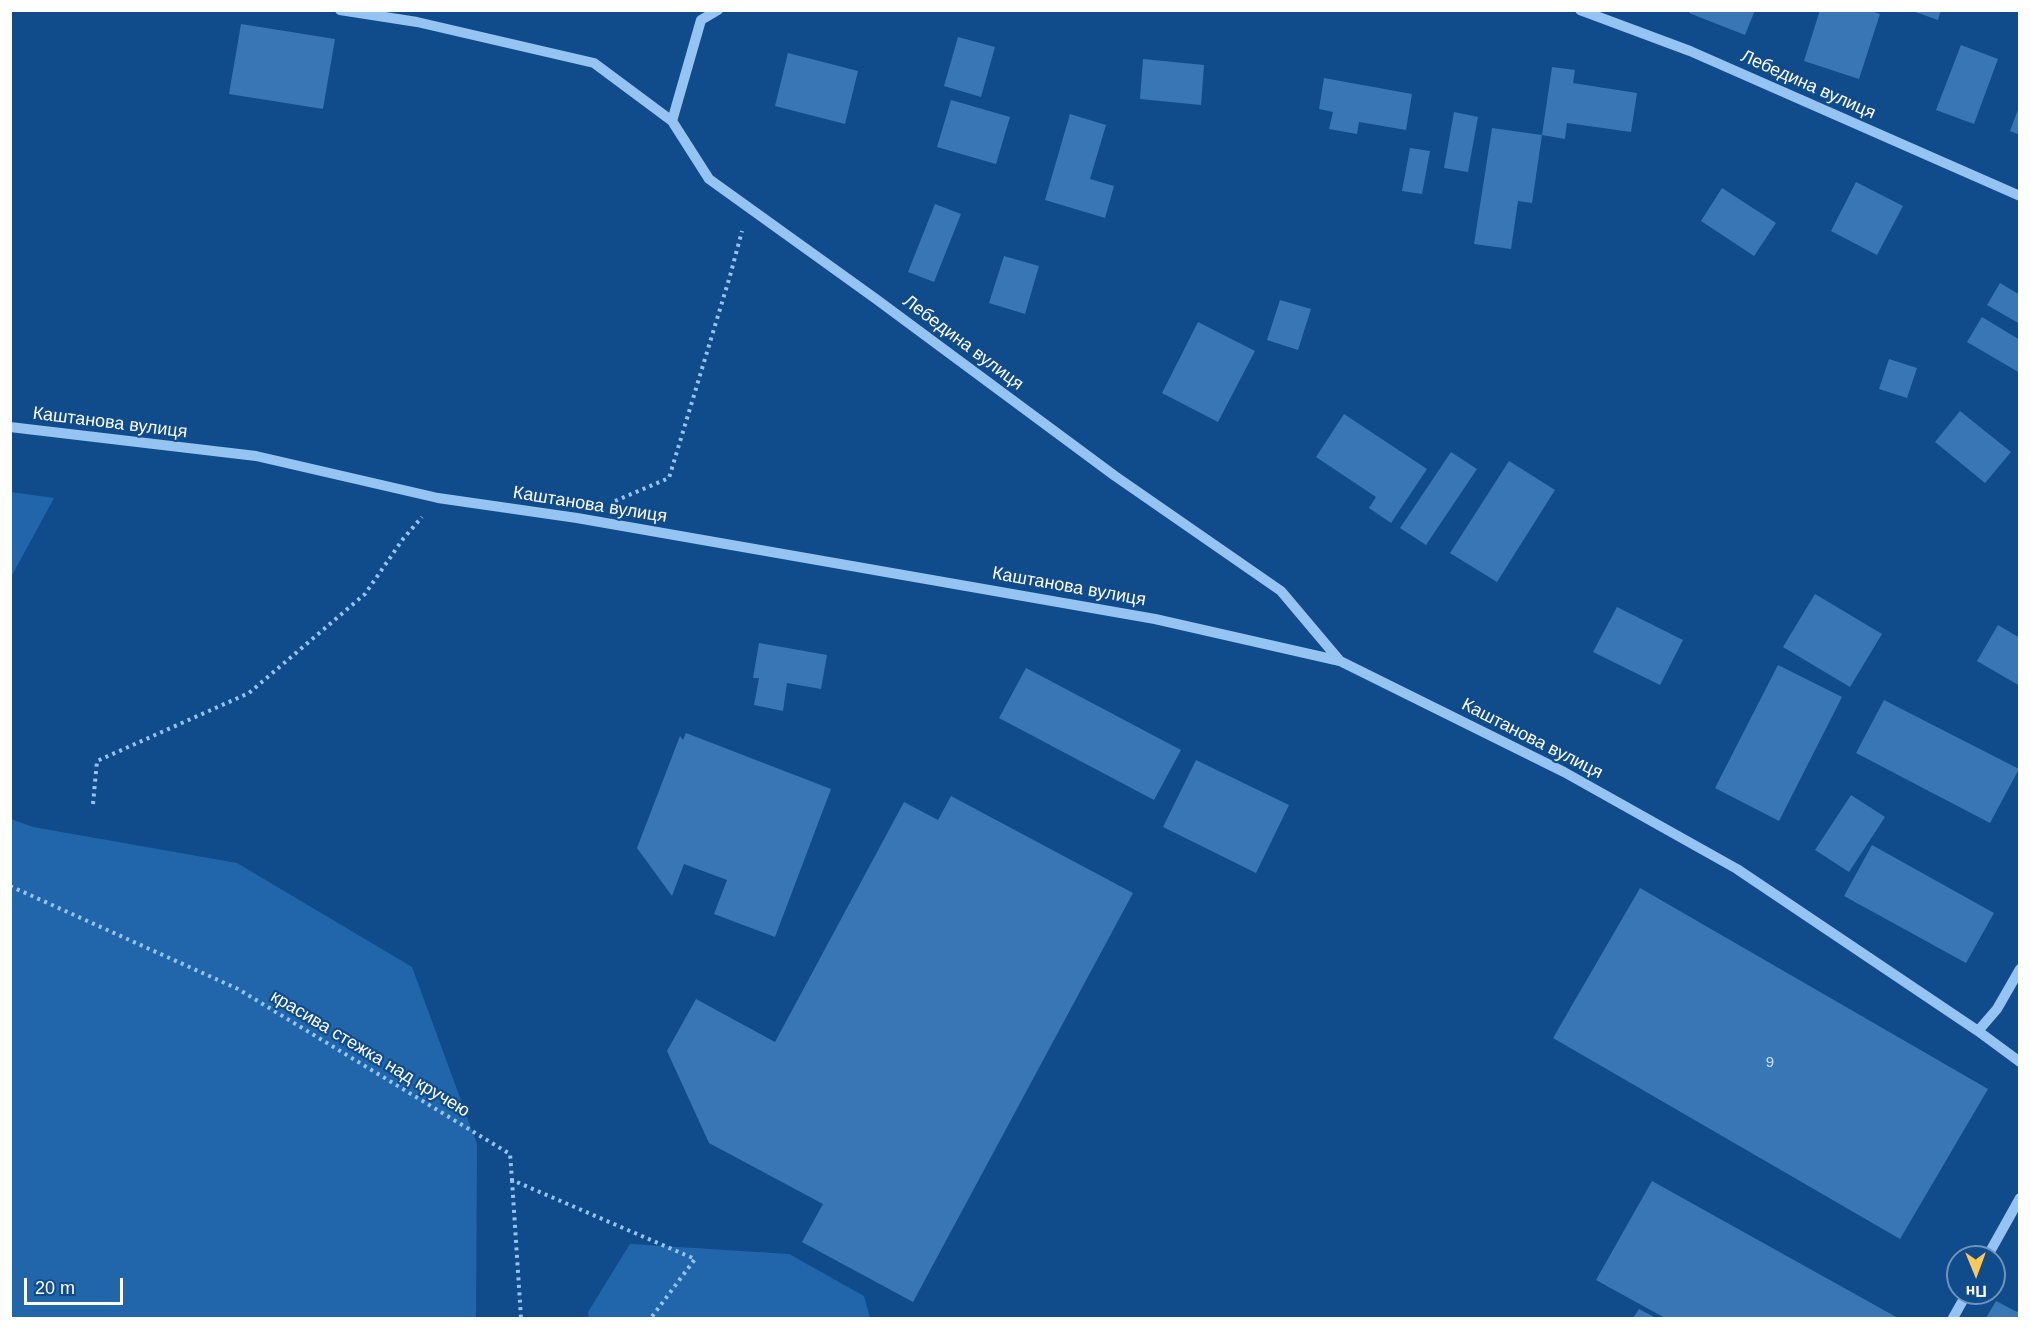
<!DOCTYPE html>
<meta charset="utf-8">
<style>
body{margin:0}
#map{position:relative;width:2030px;height:1329px;overflow:hidden;background:#104c8c;font-family:Helvetica,sans-serif}
canvas{display:block}
.frame{position:absolute;inset:0;border:12px solid #fff;pointer-events:none}
.north{position:absolute;left:1946px;top:1245px;width:60px;height:60px;box-sizing:border-box;background:#104c8c;border:2px solid #7094ba;border-radius:50%;rotate:179deg;font-size:16px;font-weight:700;line-height:24px;text-align:center;color:#fff}
.north::after{content:'';display:block;margin:auto;width:21px;height:27px;background:#ffc757;clip-path:polygon(50% 0,100% 100%,50% 72%,0 100%)}
.scale{position:absolute;left:24px;top:1278px;width:99px;height:27px;box-sizing:border-box;border:3px solid #fff;border-top:0;padding-left:8px;font-size:18px;line-height:21px;white-space:nowrap;color:#fff;-webkit-text-stroke:4px #104c8c;paint-order:stroke}
</style>
<div id="map">
<canvas width="2030" height="1329"></canvas>
<div class="frame"></div>
<div class="north">Пн</div>
<div class="scale">20 m</div>
</div>
<script>
const c = document.querySelector('canvas').getContext('2d');
c.lineJoin = 'round';
function fill(path, color) { c.fillStyle = color; c.fill(path, 'evenodd'); }
const toPath = rows => new Path2D(rows.map(r => 'M' + r).join(''));
function trace(path, color, width, dash) { c.strokeStyle = color; c.lineWidth = width; c.lineCap = dash ? 'butt' : 'round'; c.setLineDash(dash || []); c.stroke(path); }
function drawText(font, color, halo, rows, align = 'center') {
  c.font = font + ' Helvetica,sans-serif'; c.lineWidth = 4.5; c.setLineDash([]); c.textBaseline = 'middle'; c.strokeStyle = halo; c.fillStyle = color; for (const [text, x, y, turn = 0] of rows) {
    c.save(); c.translate(x, y); c.rotate((+turn || 0) * Math.PI / 180); c.textAlign = isNaN(turn) ? turn : align; if (halo) c.strokeText(text, 0, 0); c.fillText(text, 0, 0); c.restore();
  }
}
fill(toPath([
 [11,492,54,498,11,577,10,492],
 [11,819,33,827,237,863,412,967,477,1144,476,1318,11,1318],
 [630,1244,789,1254,864,1296,870,1318,589,1318,588,1312]
]), '#2166ab');
fill(toPath([
 [1690,10,1755,10,1745,35,1689,13],
 [1820,10,1868,10,1880,14,1859,79,1804,61],
 [1910,10,1941,10,1938,20],
 [241,24,335,39,323,109,229,94],
 [958,37,995,47,981,97,944,86],
 [1961,45,1998,59,1974,124,1936,110],
 [788,53,858,71,845,124,775,106],
 [1143,59,1204,65,1201,105,1140,99],
 [1552,67,1575,70,1573,83,1637,93,1631,132,1567,123,1565,139,1542,135],
 [1324,78,1412,94,1406,130,1359,122,1357,134,1329,129,1333,112,1319,109],
 [951,100,1010,117,996,164,937,147],
 [2019,107,2020,107,2020,135,2010,131],
 [1454,112,1478,117,1468,172,1444,168],
 [1070,114,1106,125,1090,179,1114,186,1105,218,1045,200],
 [1492,128,1542,135,1532,203,1518,201,1511,249,1474,244],
 [1410,148,1430,151,1422,194,1402,191],
 [1856,182,1903,206,1877,255,1831,231],
 [1722,188,1776,223,1754,256,1701,221],
 [935,204,961,214,934,282,908,272],
 [1004,256,1039,266,1025,314,989,303],
 [2000,283,2020,295,2020,324,1987,305],
 [1280,300,1311,309,1298,350,1267,340],
 [1982,317,2020,340,2020,373,1967,342],
 [1198,322,1255,351,1218,422,1162,393],
 [1889,359,1917,368,1907,398,1879,389],
 [1960,411,2011,452,1985,483,1935,442],
 [1344,414,1427,469,1391,523,1369,508,1376,497,1316,457],
 [1451,452,1477,469,1426,545,1400,528],
 [1509,461,1555,490,1497,582,1450,553],
 [1815,594,1882,634,1850,687,1783,647],
 [1617,607,1683,640,1660,685,1593,652],
 [1998,625,2020,638,2020,686,1977,661],
 [759,643,827,655,821,689,787,683,783,711,754,705,759,678,753,678],
 [1778,665,1842,697,1779,821,1715,788],
 [1026,668,1181,750,1154,800,999,718],
 [1884,700,2019,769,1990,823,1856,753],
 [686,733,831,789,775,937,714,914,727,880,684,864,672,896,637,848,680,736,683,740],
 [1196,760,1289,805,1256,873,1163,827],
 [1851,795,1885,817,1849,872,1815,850],
 [951,796,1133,893,913,1302,802,1242,823,1204,709,1143,667,1051,696,999,775,1042,904,802,938,820],
 [1872,845,1994,913,1966,963,1844,896],
 [1640,888,1988,1089,1900,1239,1553,1038],
 [1652,1181,1898,1318,1665,1318,1596,1280],
 [1996,1301,2017,1312,2020,1307,2020,1318,1986,1318],
 [1639,1309,1656,1318,1633,1318]
]), '#3876b6');
trace(toPath([
 [615,501,669,478,730,276,742,231],
 [93,804,97,761,249,693,365,594,403,539,422,517],
 [10,886,238,989,510,1154,512,1180,695,1259,651,1318],
 [512,1180,521,1318]
]), '#96c4f2', 4, [3, 4.5]);
trace(toPath([
 [340,10,417,22,594,63,672,121],
 [718,10,701,20,672,121,709,179,876,299,1115,476,1281,591,1340,661],
 [1580,10,1690,51,2020,196],
 [10,427,256,456,438,498,577,518,1155,619,1340,661,1564,772,1737,869,1978,1031,2020,1062],
 [1978,1031,1997,1009,2020,969],
 [1987,1257,2020,1198],
 [1953,1318,1967,1293]
]), '#96c4f2', 10);
drawText('15px', '#cddded', null, [
 ["9",1770,1063]
]);
drawText('18px', '#fff', '#104c8c', [
 ["Лебедина вулиця",1808,85,24],
 ["Лебедина вулиця",963,343,37],
 ["Каштанова вулиця",110,423,7],
 ["Каштанова вулиця",590,505,9],
 ["Каштанова вулиця",1069,587,10],
 ["Каштанова вулиця",1532,739,27],
 ["красива стежка над кручею",370,1054,31]
]);
</script>
